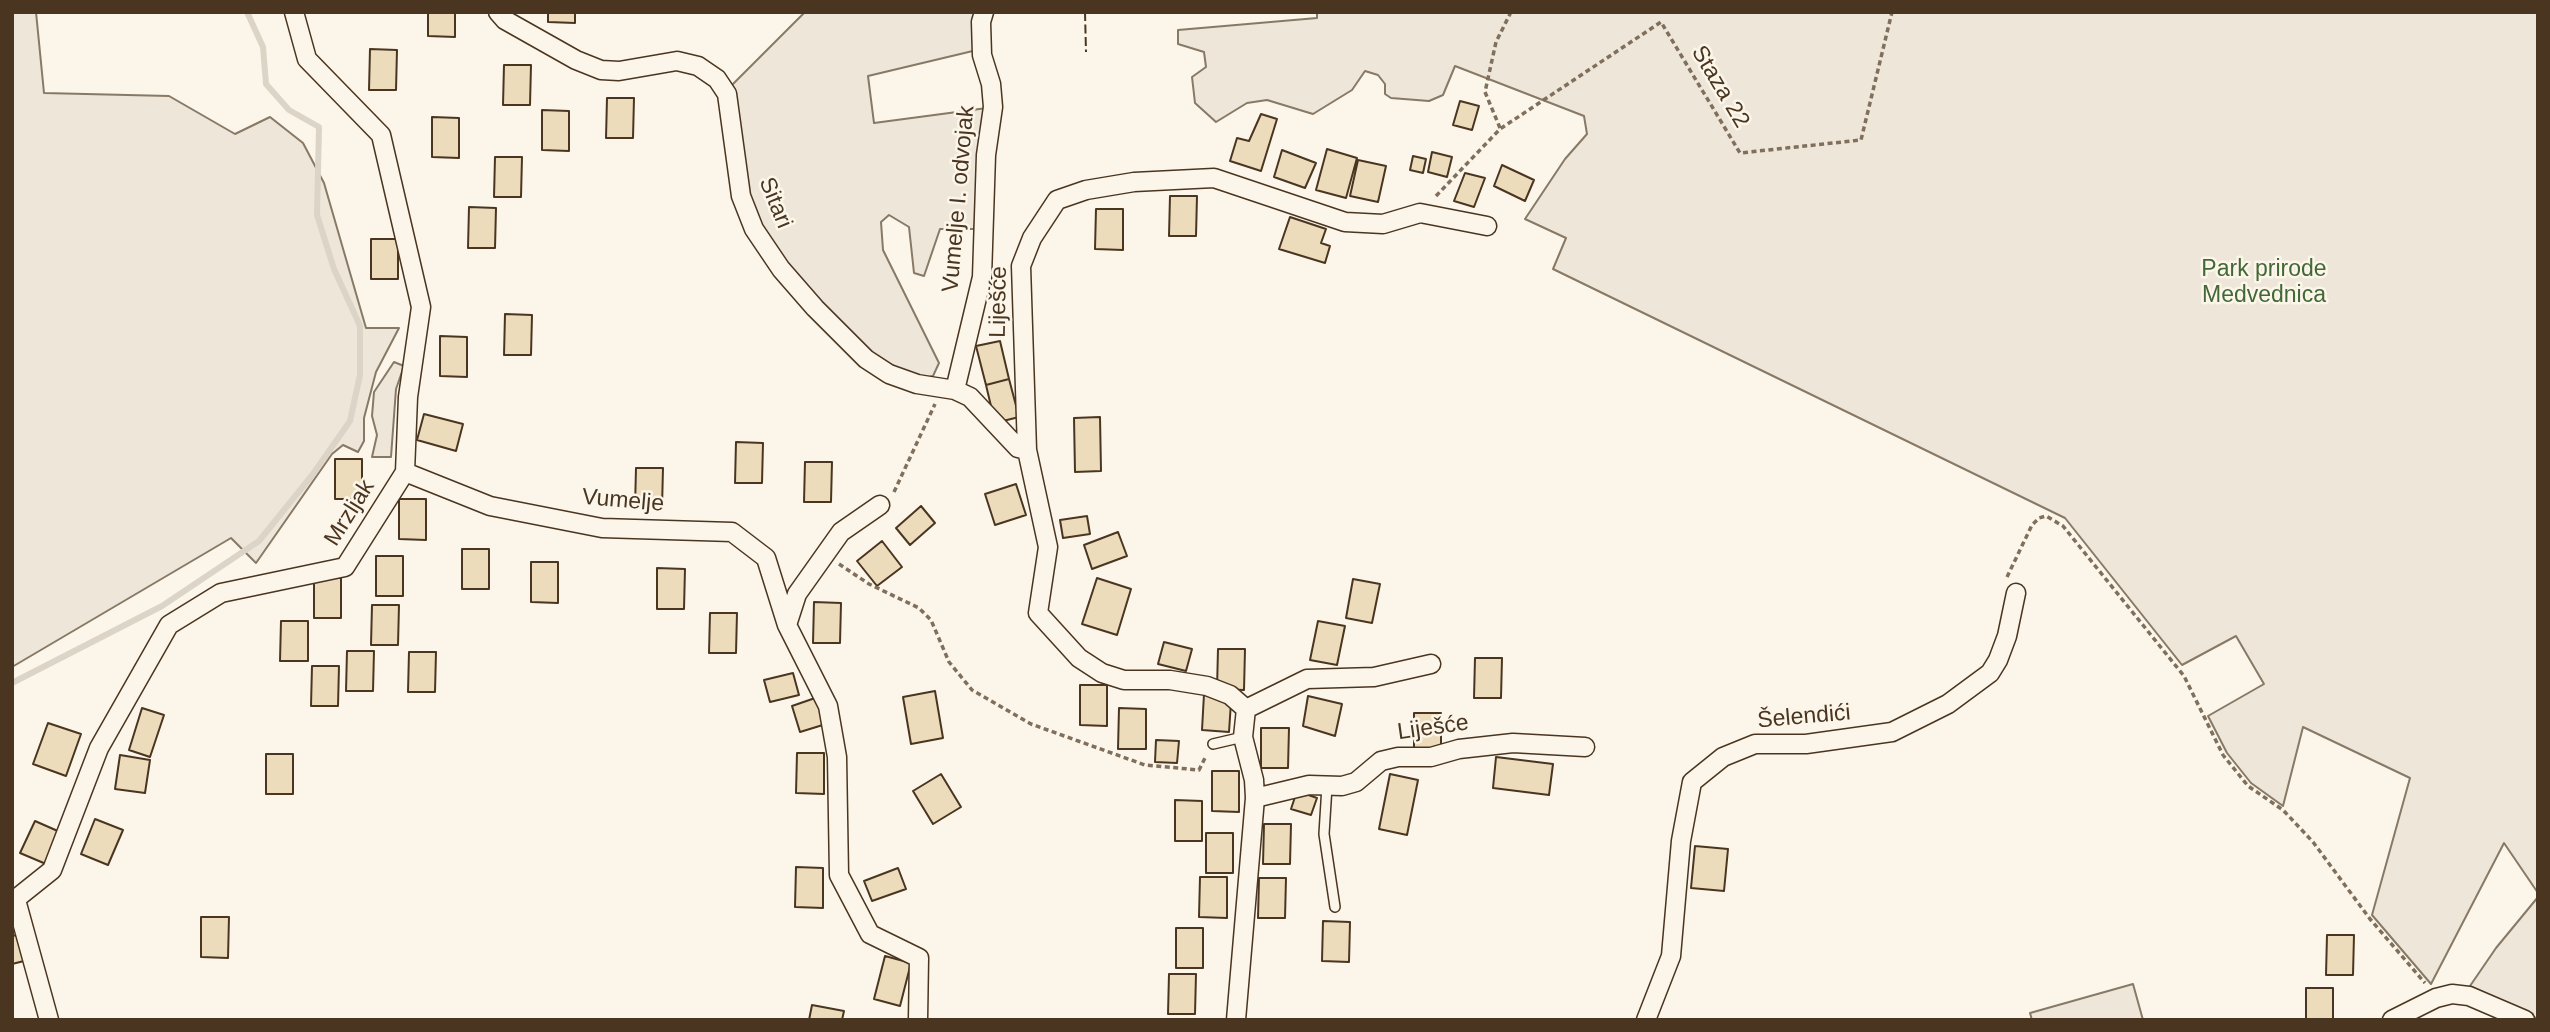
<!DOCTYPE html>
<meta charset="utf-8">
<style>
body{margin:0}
#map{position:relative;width:2550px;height:1032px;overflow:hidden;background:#fbf6e9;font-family:Helvetica,sans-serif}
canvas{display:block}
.frame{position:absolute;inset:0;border:14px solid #4a3520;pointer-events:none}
</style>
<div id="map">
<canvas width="2550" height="1032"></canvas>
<div class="frame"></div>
</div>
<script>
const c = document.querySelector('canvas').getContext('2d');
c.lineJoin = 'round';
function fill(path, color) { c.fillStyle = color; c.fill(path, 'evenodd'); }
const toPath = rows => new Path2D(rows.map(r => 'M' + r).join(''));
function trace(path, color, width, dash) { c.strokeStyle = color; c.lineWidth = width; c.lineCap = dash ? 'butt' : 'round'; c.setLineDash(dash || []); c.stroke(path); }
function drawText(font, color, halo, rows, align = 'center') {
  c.font = font + ' Helvetica,sans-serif'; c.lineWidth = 5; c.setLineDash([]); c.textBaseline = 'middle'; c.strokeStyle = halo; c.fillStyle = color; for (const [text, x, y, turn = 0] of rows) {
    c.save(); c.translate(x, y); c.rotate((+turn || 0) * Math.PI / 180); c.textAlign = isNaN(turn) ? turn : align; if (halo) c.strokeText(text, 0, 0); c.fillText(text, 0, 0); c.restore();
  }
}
const green = toPath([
 [12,12,36,12,44,93,169,96,235,134,270,117,303,143,324,183,366,328,399,328,376,372,364,418,364,441,358,452,343,445,332,454,256,563,231,538,12,667,12,12],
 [805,12,978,12,977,50,868,76,874,123,987,108,974,229,940,229,924,276,914,273,909,227,889,215,881,222,883,250,939,363,933,376,921,379,873,356,812,295,781,258,757,222,740,168,730,87,805,12],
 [1317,12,2538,12,2538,893,2504,843,2431,984,2372,915,2410,778,2303,727,2283,806,2251,783,2227,753,2208,716,2264,684,2236,636,2182,665,2065,518,1553,269,1566,238,1525,219,1565,159,1587,134,1584,116,1455,66,1443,95,1429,101,1391,98,1385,94,1385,84,1378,75,1365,71,1352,90,1313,114,1267,100,1247,103,1216,122,1195,103,1192,77,1206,67,1204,52,1178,44,1178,30,1317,18,1317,12],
 [394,362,404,366,396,389,391,457,372,457,377,435,372,416,374,392,394,362],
 [2538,897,2538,1019,2470,986,2496,948,2538,897],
 [2133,984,2143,1020,2032,1020,2030,1013,2133,984]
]);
fill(green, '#ede6d9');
trace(green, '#887966', 2);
trace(toPath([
 [12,683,162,606,259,541,313,474,350,421,360,375,360,326,334,269,317,215,319,127,289,110,266,84,263,47,247,12]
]), '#dcd4c6', 6);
const building = toPath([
 [428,12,455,12,455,37,428,36,428,12],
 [548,12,575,12,575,23,548,22,548,12],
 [370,49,397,50,396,90,369,90,370,49],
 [504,65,531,65,530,105,503,105,504,65],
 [607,98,634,98,633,138,606,138,607,98],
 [1460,101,1479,106,1472,130,1453,125,1460,101],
 [542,110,569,111,569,151,542,150,542,110],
 [1261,114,1277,119,1261,171,1230,161,1237,138,1249,141,1261,114],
 [432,117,459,118,459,158,432,157,432,117],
 [1327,149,1357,158,1346,198,1316,190,1327,149],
 [1282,150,1316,163,1305,188,1274,177,1282,150],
 [1432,152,1452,157,1447,177,1428,172,1432,152],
 [1413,156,1426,159,1423,173,1410,170,1413,156],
 [495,157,522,157,521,197,494,197,495,157],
 [1358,160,1386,166,1378,202,1350,196,1358,160],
 [1502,165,1534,180,1525,201,1494,186,1502,165],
 [1465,173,1485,178,1474,207,1454,201,1465,173],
 [1170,196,1197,196,1196,236,1169,236,1170,196],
 [469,207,496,208,495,248,468,248,469,207],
 [1096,209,1123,209,1123,250,1095,249,1096,209],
 [1290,217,1326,229,1321,243,1330,246,1325,263,1279,249,1290,217],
 [371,239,398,239,398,279,371,279,371,239],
 [505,314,532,315,531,355,504,355,505,314],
 [440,336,467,337,467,377,440,376,440,336],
 [1000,341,1009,379,986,385,976,346,1000,341],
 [1009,379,1019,417,995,423,986,385,1009,379],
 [424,414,463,424,456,451,417,440,424,414],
 [1100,417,1101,471,1075,472,1074,418,1100,417],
 [736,442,763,443,762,483,735,483,736,442],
 [335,459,362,459,362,499,335,499,335,459],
 [805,462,832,462,831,502,804,502,805,462],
 [636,468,663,468,662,508,635,508,636,468],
 [1016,484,1026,515,995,525,985,494,1016,484],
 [399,499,426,499,426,540,399,539,399,499],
 [921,506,935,523,910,545,896,528,921,506],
 [1087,516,1090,534,1063,538,1060,520,1087,516],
 [1118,532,1127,556,1092,569,1084,545,1118,532],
 [882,541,902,567,877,586,857,561,882,541],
 [462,549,489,549,489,589,462,589,462,549],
 [376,556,403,556,403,596,376,596,376,556],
 [531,562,558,562,558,603,531,602,531,562],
 [657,568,685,569,684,609,657,609,657,568],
 [314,578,341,578,341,618,314,618,314,578],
 [1097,578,1131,589,1117,635,1082,624,1097,578],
 [1353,579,1380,584,1372,623,1346,618,1353,579],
 [814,602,841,603,840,643,813,643,814,602],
 [372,605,399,605,398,645,371,645,372,605],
 [710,613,737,613,736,653,709,653,710,613],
 [281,621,308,621,308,661,280,661,281,621],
 [1318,621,1345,626,1337,665,1310,660,1318,621],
 [1164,642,1192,649,1186,671,1158,664,1164,642],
 [1218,649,1245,649,1244,690,1217,689,1218,649],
 [347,651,374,651,373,691,346,691,347,651],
 [409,652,436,652,435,692,408,692,409,652],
 [1475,658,1502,658,1501,698,1474,698,1475,658],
 [312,666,339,666,338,706,311,706,312,666],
 [793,673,799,695,770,702,764,680,793,673],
 [1080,685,1107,685,1107,726,1080,725,1080,685],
 [935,691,943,738,911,744,903,697,935,691],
 [1204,694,1231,702,1229,732,1202,730,1204,694],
 [1308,696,1342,704,1335,736,1303,726,1308,696],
 [818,697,826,724,800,732,792,706,818,697],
 [142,708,164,715,150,757,129,750,142,708],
 [1119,708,1146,709,1146,749,1118,749,1119,708],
 [1414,713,1441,713,1441,753,1414,753,1414,713],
 [48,723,81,734,66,776,33,764,48,723],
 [1261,728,1289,728,1288,768,1261,768,1261,728],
 [1156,740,1179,741,1177,763,1155,762,1156,740],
 [797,753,824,753,824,794,796,793,797,753],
 [266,754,293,754,293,794,266,794,266,754],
 [120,755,150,760,145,793,115,789,120,755],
 [1496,757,1553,764,1549,795,1493,788,1496,757],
 [1212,771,1239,771,1239,812,1212,811,1212,771],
 [941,774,961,807,933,824,913,791,941,774],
 [1390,774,1418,780,1407,835,1379,829,1390,774],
 [1297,791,1317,798,1311,815,1291,809,1297,791],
 [1175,800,1202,801,1202,841,1175,841,1175,800],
 [95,819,123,830,108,865,81,854,95,819],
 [35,821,60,832,46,864,20,853,35,821],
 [1264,824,1291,824,1290,864,1263,864,1264,824],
 [1206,833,1233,833,1233,873,1206,873,1206,833],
 [1695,846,1728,849,1724,891,1691,888,1695,846],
 [796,867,823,868,823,908,795,907,796,867],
 [898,868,906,889,872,901,864,881,898,868],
 [1200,877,1227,877,1227,918,1199,917,1200,877],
 [1259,878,1286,878,1285,918,1258,918,1259,878],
 [201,917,229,917,228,958,201,957,201,917],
 [1323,921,1350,922,1349,962,1322,961,1323,921],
 [1176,928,1203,928,1203,968,1176,968,1176,928],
 [17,935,24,961,12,964,12,936,17,935],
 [2327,935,2354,935,2353,975,2326,975,2327,935],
 [885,956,911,963,900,1006,874,999,885,956],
 [1169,974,1196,974,1195,1014,1168,1014,1169,974],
 [2306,988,2333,988,2333,1020,2306,1020,2306,988],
 [812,1005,844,1011,842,1020,809,1020,812,1005]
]);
fill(building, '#ecdcbc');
trace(building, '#4a3520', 2);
const service = toPath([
 [1213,744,1243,737],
 [1327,786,1324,834,1335,907]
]);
const minor = toPath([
 [498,12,505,20,576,60,601,70,619,71,677,61,698,66,717,79,727,94,741,196,754,229,781,269,815,308,866,359,889,374,917,384,955,390,970,397,1018,448,1027,450],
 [955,390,982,277,986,155,993,107,991,84,982,55,981,22,984,12],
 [405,472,490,506,602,528,732,532,766,558,787,625,828,706,837,757,839,875,870,934,919,958,918,1020],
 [787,625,797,594,841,532,880,505],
 [1246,709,1307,679,1374,677,1431,664],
 [1255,798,1309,785,1342,786,1356,782,1381,761,1398,757,1431,757,1459,749,1513,743,1585,747],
 [16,900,49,1020],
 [12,902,52,870,99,748,169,625,221,593,345,567,405,472,408,397,421,307,381,135,307,59,294,12],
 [1236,1020,1255,798,1254,780,1243,737,1246,709,1230,695,1207,686,1170,680,1124,680,1102,673,1079,658,1038,613,1048,547,1027,450,1021,266,1032,238,1057,200,1086,190,1134,182,1214,178,1345,222,1383,224,1420,213,1487,226],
 [1646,1020,1671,956,1681,841,1692,782,1723,757,1755,744,1806,744,1892,732,1948,704,1990,673,1998,660,2007,636,2016,593],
 [2392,1020,2436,998,2452,994,2469,996,2525,1020]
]);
trace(service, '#4a3520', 12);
trace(minor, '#4a3520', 21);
trace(toPath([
 [1500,128,1485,92,1496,42,1511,12],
 [1436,196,1500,129,1661,22,1740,153,1861,140,1892,12],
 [894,492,935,404],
 [839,564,869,584,919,608,931,620,949,662,972,690,1031,724,1145,765,1199,770,1206,756],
 [2007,577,2032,525,2039,518,2046,516,2063,526,2184,676,2223,755,2248,786,2283,810,2313,842,2370,919,2425,983]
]), '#7f6f5c', 3.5, [5, 3.5]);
trace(service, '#fbf6e9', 9);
trace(minor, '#fbf6e9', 18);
trace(toPath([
 [1085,12,1086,52]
]), '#4a3520', 2, [9, 3.5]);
drawText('23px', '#4a3520', '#fbf6e9', [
 ["Staza 22",1720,87,59],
 ["Vumelje I. odvojak",959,199,-85],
 ["Sitari",775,203,68],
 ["Liješće",999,302,-89],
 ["Vumelje",623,501,5],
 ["Mrzljak",350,513,-58],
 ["Šelendići",1804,717,-5],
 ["Liješće",1433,728,-8]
]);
drawText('23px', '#436837', '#fbf6e9', [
 ["Park prirode",2264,270],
 ["Medvednica",2264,296]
]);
</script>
